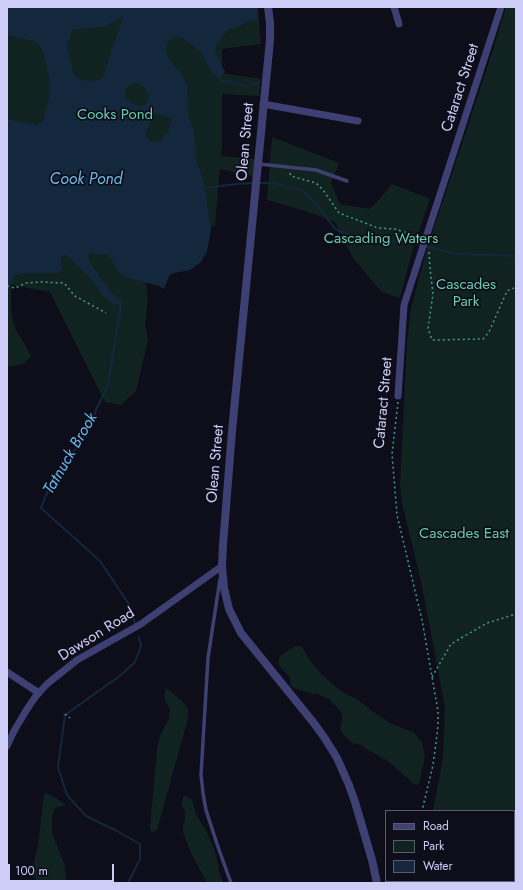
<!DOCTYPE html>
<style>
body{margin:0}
#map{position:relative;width:523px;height:890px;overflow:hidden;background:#0e0d1a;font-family:Jost,sans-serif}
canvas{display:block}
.frame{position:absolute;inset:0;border:8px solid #cecdf8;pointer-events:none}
.legend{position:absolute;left:385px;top:810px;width:130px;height:72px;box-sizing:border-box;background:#0e0d1a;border:1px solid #5b5a73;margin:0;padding:5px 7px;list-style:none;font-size:12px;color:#cecdf8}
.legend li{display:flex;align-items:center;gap:8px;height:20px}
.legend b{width:20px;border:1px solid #5b5a73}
.scale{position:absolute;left:8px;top:864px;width:106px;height:18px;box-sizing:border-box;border:2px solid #cecdf8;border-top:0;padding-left:5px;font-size:12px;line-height:14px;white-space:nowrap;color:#cecdf8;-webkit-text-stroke:3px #0e0d1a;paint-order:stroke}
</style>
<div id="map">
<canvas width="523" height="890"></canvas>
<div class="frame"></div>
<ul class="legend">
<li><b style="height:5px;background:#3e4073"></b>Road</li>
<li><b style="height:11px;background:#112321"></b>Park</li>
<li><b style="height:11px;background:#13273d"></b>Water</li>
</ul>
<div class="scale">100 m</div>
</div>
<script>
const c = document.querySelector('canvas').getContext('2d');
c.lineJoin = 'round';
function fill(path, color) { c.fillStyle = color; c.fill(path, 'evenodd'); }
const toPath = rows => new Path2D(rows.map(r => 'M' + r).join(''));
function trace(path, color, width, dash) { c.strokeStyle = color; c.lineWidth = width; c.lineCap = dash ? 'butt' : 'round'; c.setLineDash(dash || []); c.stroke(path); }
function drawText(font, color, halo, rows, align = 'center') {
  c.font = font + ' Jost,sans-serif'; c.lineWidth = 3.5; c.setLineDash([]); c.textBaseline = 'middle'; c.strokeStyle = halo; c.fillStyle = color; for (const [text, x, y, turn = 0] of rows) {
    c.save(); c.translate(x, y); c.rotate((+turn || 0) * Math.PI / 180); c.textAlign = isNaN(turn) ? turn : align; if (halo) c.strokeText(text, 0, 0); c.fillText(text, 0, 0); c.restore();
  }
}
fill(toPath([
 [7,7,258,7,261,44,222,49,222,73,261,79,259,96,222,94,222,145,221,156,255,159,253,176,220,169,215,225,177,242,145,279,148,298,145,325,148,340,136,391,121,405,105,402,50,292,7,284],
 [506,7,516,7,516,883,417,883,417,881,514,881,514,811,433,811,443,758,445,707,421,581,402,503,400,486,407,343,411,308,426,252,493,50],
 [272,137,339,163,331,183,340,204,369,209,377,202,392,184,430,199,412,252,400,298,382,292,372,281,353,258,335,222,308,212,267,200],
 [7,285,11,286,11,309,13,322,16,330,31,355,31,356,24,364,7,367],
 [295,646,298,646,302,647,311,662,322,675,341,691,358,700,372,711,392,724,414,733,422,742,425,757,419,784,417,785,414,784,389,762,360,745,352,743,344,735,340,730,342,721,342,714,338,708,329,699,317,694,313,694,294,688,291,685,290,677,280,667,278,662,280,656],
 [165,689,168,689,184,703,188,709,188,718,159,823,157,830,153,832,151,831,150,827,157,749,160,736,169,719,170,710,165,700],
 [46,793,59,800,66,805,57,807,54,810,52,818,52,833,65,866,66,877,65,882,63,883,53,880,48,881,45,883,39,883,32,875,32,870,38,845,44,795],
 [186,796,192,800,196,815,207,832,213,846,217,858,219,872,223,883,207,883,191,853,183,832,183,826,185,819,185,812,182,806,182,803,183,797]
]), '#112321');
fill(toPath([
 [7,7,257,7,258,19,255,22,250,20,238,27,229,29,219,40,215,47,216,53,225,72,222,75,219,77,212,73,201,52,184,39,176,36,168,41,166,50,169,60,182,74,187,86,188,113,194,133,197,163,204,183,211,230,207,252,200,263,190,270,174,273,169,276,164,289,159,286,128,278,119,273,111,259,108,255,92,253,89,253,88,258,92,266,111,292,121,301,122,303,121,305,114,304,104,297,89,277,68,256,63,255,61,258,62,269,58,273,21,273,15,276,12,279,11,286,7,285,7,119,37,125,43,121,49,100,50,79,48,75,44,54,39,45,34,41,12,36,7,33],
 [124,15,114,43,103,78,94,81,83,80,76,77,73,73,67,45,72,30,88,28,105,27],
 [137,83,144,87,148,94,147,103,141,106,133,104,126,99,125,91,129,85],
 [157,114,172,118,169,130,162,140,156,142,150,141,145,135,148,127,153,117]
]), '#13273d');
trace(toPath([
 [219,77,221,81,226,81,236,84,247,86,258,83],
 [258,183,273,183,302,190,318,206,335,229,355,238,412,243,457,254,516,256],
 [205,188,237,184,254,183],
 [120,304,121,305,108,385,96,410,89,430,51,483,41,508,100,561,130,606,135,624],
 [128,883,140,859,140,844,117,831,86,816,67,795,58,767,65,715,121,675,135,662,141,646,139,637]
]), '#13273d', 2);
trace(toPath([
 [290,173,291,176,316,183,323,190,339,213,378,228,395,229,407,233,418,239],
 [429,252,430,268,433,294,428,328,432,340,483,339,489,332,507,291,516,287],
 [7,286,15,288,26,283,40,282,64,283,75,296,106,313],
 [398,402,392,454,397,515,422,620,438,711,438,725,436,743,433,765,422,811],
 [432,677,451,644,487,623,516,614],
 [65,714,70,718],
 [441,881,448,883],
 [406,883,407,881]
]), '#3c9d8f', 1.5, [2, 3]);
trace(toPath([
 [259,164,316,170,347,181],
 [220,579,208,658,201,775,203,793,206,810,217,844,231,883]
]), '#3e4073', 3.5);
trace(toPath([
 [394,7,399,24],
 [263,104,358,121],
 [398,396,404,305,501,7],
 [7,672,39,693],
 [7,746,14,731,27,709,36,696,47,684,77,660,141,624,222,566]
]), '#3e4073', 7);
trace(toPath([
 [268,7,270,23,270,40,232,431,223,545,222,566,224,588,229,609,241,633,313,722,324,737,337,758,349,785,355,802,372,860,377,883]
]), '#3e4073', 8);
drawText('15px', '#cecdf8', '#0e0d1a', [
 ["Cataract Street",461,88,-72],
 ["Olean Street",246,142,-85],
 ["Cataract Street",384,403,-85],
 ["Olean Street",216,464,-85],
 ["Dawson Road",97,635,-32]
]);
drawText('15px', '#64cdaa', '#0e0d1a', [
 ["Cooks Pond",115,115],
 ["Cascading Waters",381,239],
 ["Cascades",466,285],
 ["Park",466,302],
 ["Cascades East",464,534]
]);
drawText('italic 16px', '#69b9ea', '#0e0d1a', [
 ["Cook Pond",86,180],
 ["Tatnuck Brook",71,454,-60]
]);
</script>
